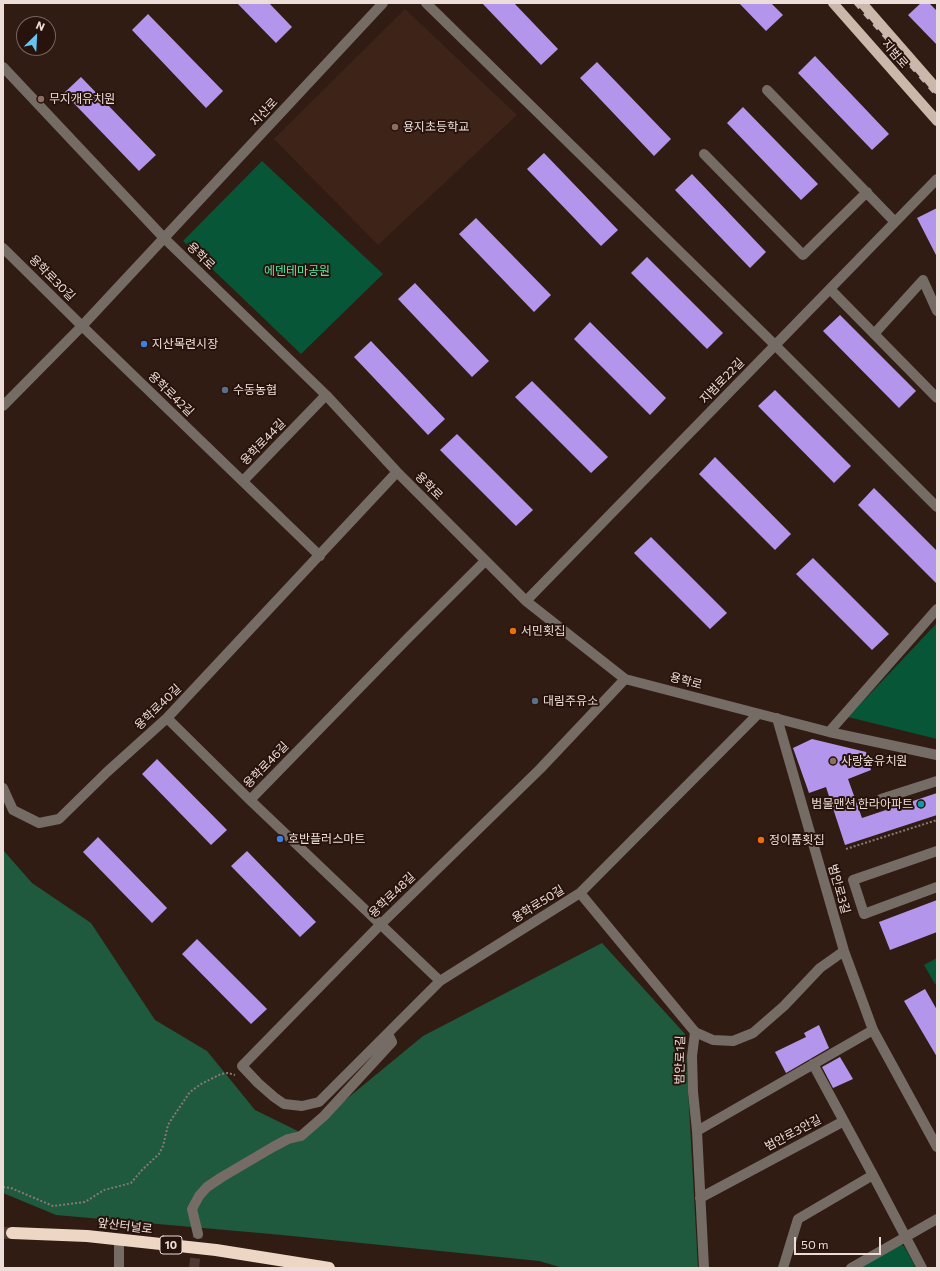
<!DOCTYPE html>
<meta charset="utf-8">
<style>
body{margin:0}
#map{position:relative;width:940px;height:1271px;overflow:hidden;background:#311c14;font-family:Commissioner,sans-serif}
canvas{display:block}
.frame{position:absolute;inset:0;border:4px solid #ecddd8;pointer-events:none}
.north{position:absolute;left:16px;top:16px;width:40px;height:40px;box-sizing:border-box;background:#27130b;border:1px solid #76645d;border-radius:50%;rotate:24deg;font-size:11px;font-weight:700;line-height:16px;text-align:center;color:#ecddd8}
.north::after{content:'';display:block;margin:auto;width:14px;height:18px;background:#69c3f1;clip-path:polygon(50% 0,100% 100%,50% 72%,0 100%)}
.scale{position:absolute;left:794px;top:1237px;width:87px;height:18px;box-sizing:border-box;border:2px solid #ecddd8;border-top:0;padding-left:5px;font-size:12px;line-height:14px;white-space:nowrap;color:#ecddd8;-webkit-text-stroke:3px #27130b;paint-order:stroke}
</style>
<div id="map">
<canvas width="940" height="1271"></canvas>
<div class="frame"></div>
<div class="north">N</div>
<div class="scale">50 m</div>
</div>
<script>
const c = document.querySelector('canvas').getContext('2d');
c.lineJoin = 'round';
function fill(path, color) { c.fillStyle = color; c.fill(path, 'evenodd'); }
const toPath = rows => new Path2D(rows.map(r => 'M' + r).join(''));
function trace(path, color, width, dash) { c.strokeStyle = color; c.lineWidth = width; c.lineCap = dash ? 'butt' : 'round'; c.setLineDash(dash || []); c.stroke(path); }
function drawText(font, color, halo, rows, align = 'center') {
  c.font = font + ' Commissioner,"Noto Sans KR",sans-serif'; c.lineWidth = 4; c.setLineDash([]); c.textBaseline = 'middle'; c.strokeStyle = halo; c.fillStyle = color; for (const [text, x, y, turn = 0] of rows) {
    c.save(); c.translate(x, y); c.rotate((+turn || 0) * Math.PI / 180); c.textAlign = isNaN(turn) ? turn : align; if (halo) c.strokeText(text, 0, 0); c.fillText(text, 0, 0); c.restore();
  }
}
fill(toPath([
 [405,9,517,115,378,245,274,139]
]), '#3e2319');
fill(toPath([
 [262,161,383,274,301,354,183,241],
 [937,623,937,739,848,717],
 [937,958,937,983,935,984,924,965],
 [901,1245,904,1246,916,1268,860,1268]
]), '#065637');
fill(toPath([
 [3,850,32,883,91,923,155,1020,207,1051,255,1110,304,1134,423,1036,602,943,685,1034,698,1268,563,1268,539,1261,282,1235,56,1215,3,1193]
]), '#1f593e');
fill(toPath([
 [237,3,269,3,292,27,276,43],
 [482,3,514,3,558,49,541,65],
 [739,3,771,3,783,15,766,31],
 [921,3,929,3,937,11,937,45,908,15],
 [148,14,223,91,206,108,132,30],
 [815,56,889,134,872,150,798,73],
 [597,62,671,139,654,156,580,78],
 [81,77,156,155,139,171,64,93],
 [743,107,818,184,801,200,727,123],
 [544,153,618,230,601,246,527,169],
 [692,174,766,252,750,268,675,190],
 [937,208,937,257,917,218],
 [476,218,551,295,534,312,459,234],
 [647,257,723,333,707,349,631,273],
 [415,283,489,361,472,377,398,299],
 [840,315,916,391,899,408,823,331],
 [590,322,666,398,650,415,574,339],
 [371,341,445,419,428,435,354,357],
 [532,381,608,457,591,473,515,397],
 [775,390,851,466,834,483,758,406],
 [457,434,533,510,516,526,440,450],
 [715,457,791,534,775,550,699,474],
 [874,488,937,551,937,584,858,505],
 [651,537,727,613,710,629,634,553],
 [813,558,889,634,872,650,796,574],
 [812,739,866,752,871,770,848,779,862,818,937,793,937,815,845,845,826,787,809,793,793,748],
 [157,759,227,830,211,845,142,774],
 [98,837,167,908,152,923,83,852],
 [247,851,316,922,300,937,231,866],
 [937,900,937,932,890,950,879,922],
 [197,939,267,1009,251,1024,182,954],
 [925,989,937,1010,937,1057,904,1001],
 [819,1025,829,1048,786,1073,775,1052,806,1037,804,1033],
 [840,1057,853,1079,833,1088,822,1067]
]), '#b396ec');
trace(toPath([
 [194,1268,198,1234]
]), '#4d3931', 10, [10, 5]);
trace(toPath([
 [3,1233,12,1233]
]), '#4d3931', 12, [12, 6]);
trace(toPath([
 [846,849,937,820],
 [3,1187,11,1188,53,1206,85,1202,104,1190,131,1183,142,1170,159,1154,163,1146,168,1125,173,1117,190,1092,201,1084,221,1074,228,1073,235,1075]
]), '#8a7872', 2, [2, 2]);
trace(toPath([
 [426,3,775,345,937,507],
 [3,67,164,238,326,395,397,472,526,601,625,679,829,732,937,755],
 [767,90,895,222],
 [704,154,803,255,867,192],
 [3,248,82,326,320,556],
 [830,289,937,398],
 [874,334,923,280,937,311],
 [3,406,82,326,383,3],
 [243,481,326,395],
 [526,601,937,179],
 [625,679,540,769,380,925,242,1066,258,1083,274,1097,284,1104,302,1106,319,1102,440,981,580,893,758,714],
 [167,718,250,800,440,981],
 [777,718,844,951,873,1030,937,1147],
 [829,732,937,609],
 [3,788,13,810,39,823,59,819,107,772,167,718,397,472],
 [881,799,937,781],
 [250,800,408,638,485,561],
 [937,851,853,880,864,914,937,887],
 [580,893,695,1032,692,1056,693,1092,697,1131,704,1268],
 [695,1032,713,1040,733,1041,753,1033,784,1006,820,968,844,951],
 [813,1064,873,1175,922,1268],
 [697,1131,873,1030],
 [700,1198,844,1121],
 [198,1234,192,1209,199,1196,207,1187,222,1177,273,1147,288,1139,301,1136,324,1116,392,1042,388,1034],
 [119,1268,119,1240],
 [783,1268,798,1219,873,1175],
 [851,1268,937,1219]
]), '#766c66', 10);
trace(toPath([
 [833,3,937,121],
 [862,3,937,89]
]), '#ccb8aa', 10);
trace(toPath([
 [12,1233,87,1236,216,1250,329,1268]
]), '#eed6c5', 12);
trace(toPath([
 [855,3,937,96]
]), '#c7b7b2', 3, [7, 7]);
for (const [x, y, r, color] of [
 [41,99,4,"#8d6e63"],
 [395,127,4,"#8d6e63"],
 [144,344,4,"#3f7fe0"],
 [225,390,4,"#5c6f8a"],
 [513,631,4,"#e8710a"],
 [535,701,4,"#5c6f8a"],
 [833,761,4,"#8d6e63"],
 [921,804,4,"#0f9aa8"],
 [280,839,4,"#3f7fe0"],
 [761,840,4,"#e8710a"]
]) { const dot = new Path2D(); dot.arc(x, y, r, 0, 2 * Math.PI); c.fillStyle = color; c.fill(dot); trace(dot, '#27130b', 1.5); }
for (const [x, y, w] of [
 [171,1245,22]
]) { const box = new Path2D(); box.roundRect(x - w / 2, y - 9, w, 18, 3); c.fillStyle = '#27130b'; c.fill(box); trace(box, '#ecddd8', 1); }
drawText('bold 11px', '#ecddd8', null, [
 ["10",171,1245]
]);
drawText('12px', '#ecddd8', '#27130b', [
 ["지범로",895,54,49],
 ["지산로",264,112,-47],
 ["용학로",201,256,44],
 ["용학로30길",52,278,45],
 ["지범로22길",722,381,-46],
 ["용학로42길",171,394,44],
 ["용학로44길",263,442,-46],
 ["용학로",429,486,45],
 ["용학로",686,681,15],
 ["용학로40길",158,707,-44],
 ["용학로46길",266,765,-46],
 ["범안로3길",839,889,74],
 ["용학로48길",392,895,-44],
 ["용학로50길",538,904,-32],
 ["범안로1길",680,1060,-89],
 ["범안로3안길",793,1133,-28],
 ["앞산터널로",125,1226,7]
]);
drawText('12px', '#ecddd8', '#27130b', [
 ["무지개유치원",49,99],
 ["용지초등학교",403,127],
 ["지산목련시장",152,344],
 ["수동농협",233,390],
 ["서민횟집",521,631],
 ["대림주유소",543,701],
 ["사랑숲유치원",841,761],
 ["범물맨션 한라아파트",913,804,"right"],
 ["호반플러스마트",288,839],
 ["정이품횟집",769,840]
], 'left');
drawText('12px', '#56e6a4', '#27130b', [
 ["에덴테마공원",297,271]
]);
</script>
